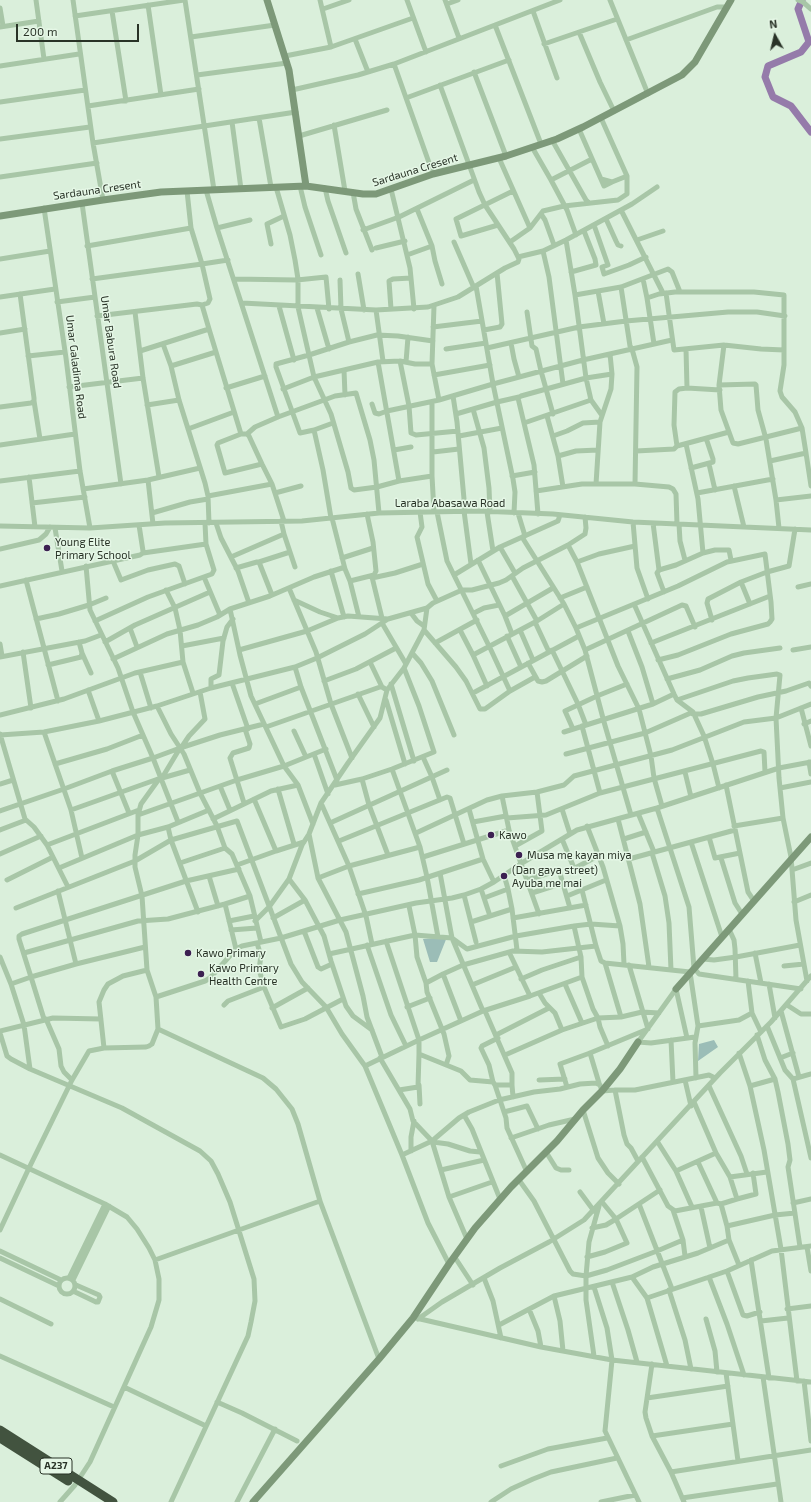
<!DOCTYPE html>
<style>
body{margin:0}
#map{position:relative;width:811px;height:1502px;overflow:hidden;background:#daefdb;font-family:"Exo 2",sans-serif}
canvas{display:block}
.north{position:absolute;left:755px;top:16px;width:40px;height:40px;-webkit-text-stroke:3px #e5f7e6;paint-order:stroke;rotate:352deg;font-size:11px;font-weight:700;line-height:16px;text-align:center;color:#293327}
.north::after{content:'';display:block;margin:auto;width:14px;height:18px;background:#293327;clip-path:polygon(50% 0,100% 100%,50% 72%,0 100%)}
.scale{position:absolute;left:16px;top:24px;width:123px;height:18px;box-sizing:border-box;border:2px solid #293327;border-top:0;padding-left:5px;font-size:12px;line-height:14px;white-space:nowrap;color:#293327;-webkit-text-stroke:3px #e5f7e6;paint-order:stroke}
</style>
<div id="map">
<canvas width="811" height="1502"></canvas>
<div class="north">N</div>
<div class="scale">200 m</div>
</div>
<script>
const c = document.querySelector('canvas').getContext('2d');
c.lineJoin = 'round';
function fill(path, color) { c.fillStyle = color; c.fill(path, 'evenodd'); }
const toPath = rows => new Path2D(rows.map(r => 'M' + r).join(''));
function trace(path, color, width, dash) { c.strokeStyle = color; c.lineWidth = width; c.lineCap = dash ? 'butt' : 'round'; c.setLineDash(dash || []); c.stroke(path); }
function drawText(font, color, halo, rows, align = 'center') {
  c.font = font + ' "Exo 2",sans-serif'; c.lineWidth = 3; c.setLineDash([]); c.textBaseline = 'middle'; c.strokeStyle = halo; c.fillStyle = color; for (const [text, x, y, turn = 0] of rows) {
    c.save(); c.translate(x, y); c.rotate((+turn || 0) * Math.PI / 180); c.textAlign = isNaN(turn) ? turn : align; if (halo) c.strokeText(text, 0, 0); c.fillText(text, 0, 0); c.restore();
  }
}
fill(toPath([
 [447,937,437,962,430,962,423,939],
 [714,1040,718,1047,698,1061,699,1044]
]), '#9bbdb7');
trace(toPath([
 [802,0,798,9,809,42,801,52,768,66,765,77,773,97,791,106,811,132]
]), '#957baa', 7);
trace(toPath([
 [36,0,44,59],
 [73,0,93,143,103,200],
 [185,0,214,190],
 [320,0,331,47],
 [407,0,426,52],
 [445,0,459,38],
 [610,0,648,94],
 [798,0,803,2,811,9],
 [447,4,458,0],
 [148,5,161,95],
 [0,8,3,26],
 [323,9,349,0],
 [112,11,126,101],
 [533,11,557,78],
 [75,16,184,0],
 [495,25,541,144],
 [0,27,39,21],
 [579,32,600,82,614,111],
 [191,37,275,25],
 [355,39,368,72],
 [626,40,717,7,727,7],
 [544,44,617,19],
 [285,56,331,47,413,18],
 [394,64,433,174],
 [0,66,79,54],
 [474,72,506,156],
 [197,75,287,63],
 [292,90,358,75,394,64,560,0],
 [406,98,509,60],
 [0,102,85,90],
 [88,106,199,89],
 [259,118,271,187],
 [232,122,241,189],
 [334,125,345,191],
 [579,129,604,186,612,182],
 [299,136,387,110],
 [0,139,90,127],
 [552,140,586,200,589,203],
 [93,143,296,112],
 [532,147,551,180,567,210,576,235],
 [499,158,530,228],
 [0,177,97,163],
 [601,179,612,182,627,176],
 [551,180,592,159],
 [300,186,305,207,321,255],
 [276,187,290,235,295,260,298,279,298,307,314,377,331,414,348,472,351,488,354,490,377,487,399,481,432,476],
 [325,188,328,201,346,253],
 [391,189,410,268,414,309],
 [206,190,217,228,278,417],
 [187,191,191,228,202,264,228,260],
 [353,192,356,209,372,250],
 [82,203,121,484],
 [44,208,66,358,80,471,90,528],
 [417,209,432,246,435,261,442,284],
 [621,210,663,293],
 [541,214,545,220,554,245],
 [606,219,616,241,618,245,621,246],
 [498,225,461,236,456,219,513,191],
 [594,225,608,265,602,267,604,274,629,265,646,257],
 [217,228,250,220],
 [363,230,399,217,474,180],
 [566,240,575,295,586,378,591,400,601,414],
 [637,240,663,231],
 [454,242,474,288],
 [510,242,530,228,543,211,564,206,618,200,627,194,627,176,601,118],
 [271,244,267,224,284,216],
 [87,246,191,228],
 [376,248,405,241],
 [407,255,432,246],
 [518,257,543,251],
 [0,259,50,251],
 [571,272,596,265,595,259,584,231],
 [358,274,364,310],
 [92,279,202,264,210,299,208,303,202,305,197,304,97,316],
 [234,279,297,280,326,277,329,309],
 [643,279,647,298,654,344],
 [340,280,341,309,349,342],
 [476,286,493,384,513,479,515,492,514,513],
 [621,287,630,346,632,349,637,367,635,484],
 [598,291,604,324],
 [666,293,674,350,724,345,761,349,784,350],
 [575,295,621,287,668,269,672,272,680,292],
 [0,297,55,289],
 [647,298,659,294,675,292,754,292,784,295,784,365,780,391,782,397,795,412,802,428,806,453],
 [57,302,95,297],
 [242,303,376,310,428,307,458,297,505,268,518,262,519,259,514,249,485,205,479,192,440,85],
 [279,306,294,360],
 [434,306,432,364,439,400],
 [317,308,329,349],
 [391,309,389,281,393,279,411,278],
 [376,310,383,361],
 [135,312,143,378,159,477],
 [527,312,532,346,536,349,541,371,553,414],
 [433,327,482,321],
 [209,329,241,434],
 [484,330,500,327,502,324,497,273],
 [0,333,25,329],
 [511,343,514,359,519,377],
 [163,344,171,366,179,400,205,483,208,496,209,523],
 [724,345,719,385,721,410,733,443,738,444,802,428],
 [487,348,579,327,626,321,728,312,757,312,785,316],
 [446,349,486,343],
 [686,349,687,388],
 [140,351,209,329,202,305],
 [28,356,65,352],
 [400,361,409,406,411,433,416,435,458,431],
 [378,362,399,481],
 [406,362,408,337],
 [171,366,216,352],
 [344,370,345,395],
 [434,375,490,365],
 [563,384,549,277,543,251,566,240,632,204,657,187],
 [719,385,755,384,756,385,758,410,766,439,776,500,779,528],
 [69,387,143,378],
 [226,388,265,376],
 [283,389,314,377,378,362,400,361,415,364,432,364],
 [453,396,457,422,464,499,464,511,471,564],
 [34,401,40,439],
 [432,402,432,476,434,512],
 [372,404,375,413,379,414,387,411,439,400,493,384,583,360,672,340],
 [147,405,179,400],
 [0,407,31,403,34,401,34,398,20,294],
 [473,409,484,448,489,488,490,512],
 [456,414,497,402,519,397],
 [547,416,558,456,563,487],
 [333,423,314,430,300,433,276,367,276,364,309,355,349,342,377,335,398,336,433,341],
 [524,423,591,400],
 [188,429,234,412],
 [314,430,323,470,331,518],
 [247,434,255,427,278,417,335,396,356,393,370,440,374,460,379,513],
 [459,436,502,428],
 [553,436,567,431,583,423,600,422],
 [686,444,698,499,703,553],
 [0,445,75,434],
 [677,446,674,425,675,392,679,389,687,388,720,390],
 [394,450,411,447],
 [636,451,674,449,677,446,729,432],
 [433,452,459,449],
 [558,456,576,451,598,450],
 [770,461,806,453,811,486],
 [709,464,715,490],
 [691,468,713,462,713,459,706,438],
 [512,476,535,472],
 [29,477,35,527],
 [148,480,153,524],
 [0,481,80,471],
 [272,484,284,521],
 [596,484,600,422,611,389,612,374,610,354],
 [734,486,744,527],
 [83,489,148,480,200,468],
 [536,491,582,484,635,484,669,487,673,489,676,494,677,524],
 [275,493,301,486],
 [697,493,773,479],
 [208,496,272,484,262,464,249,436,247,434,241,434,218,443,217,445,225,473,262,464],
 [776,500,811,496],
 [32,503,85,497],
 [420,512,422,527,417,537,428,584,437,601],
 [437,512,447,561,491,650,510,691],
 [487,512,493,551],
 [152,513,190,502,208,499],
 [518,513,525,536],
 [538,514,534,465,518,398,521,396,586,378,612,374],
 [332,518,345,569],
 [633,522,637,568,648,599],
 [216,523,221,538,238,571,249,603],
 [653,523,659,570],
 [679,524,680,541,685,560],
 [0,526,90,528,165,523,302,521,379,513,479,511,553,514,633,522,811,530],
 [55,528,62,571],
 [284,534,295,567],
 [522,537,564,604,576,628,585,650,604,722,631,815],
 [568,545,577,562,618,666,639,709,651,756,654,778,662,806],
 [500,547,515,573],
 [0,549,39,540,46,534,50,527],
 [143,553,206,544],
 [231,557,284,534,281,521],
 [342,558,373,548],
 [478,560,505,616,553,588],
 [113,561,121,580,148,570,175,564,179,566,185,584],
 [259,562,290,552],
 [577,562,599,554,635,546],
 [86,566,90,610,118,668,133,712,153,758,180,748],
 [236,568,257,562,259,562,272,595],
 [331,571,344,617],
 [454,575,500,547,558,521,560,515],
 [512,576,537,621],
 [204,577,220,615],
 [372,577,382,618],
 [372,578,395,573,423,564],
 [26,580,58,701],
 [350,581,374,575,376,571,373,542,367,514],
 [741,582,750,604],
 [0,586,140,555,143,553,143,551,139,525],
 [798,587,811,584],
 [289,588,316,652,331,704,352,758],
 [166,590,175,608,180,630,183,662,193,693],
 [664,592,657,573,659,570,676,565,703,553,715,550,729,550,731,560],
 [560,598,587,587],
 [294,600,320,612,338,618,348,616,388,619],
 [634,604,674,694,677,700,693,712,704,736,713,764,719,788],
 [230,609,240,655,251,696,284,766,298,785,313,824],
 [411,613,417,621,424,626],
 [474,613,484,608,499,605],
 [505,616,512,634],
 [36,619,59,614,89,605,106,598],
 [712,620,707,603,708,599,741,582,767,572,789,566,795,529],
 [95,621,148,597,212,574,214,570,206,544,205,523],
 [535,622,549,652],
 [382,623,406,664],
 [130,628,137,647],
 [576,628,678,586,727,562,765,554,771,602,772,619,770,622,768,624,731,634,678,655,658,660],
 [424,630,456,667,466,681,480,709,485,709,510,691,535,677],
 [460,630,473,655,487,686],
 [520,630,533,660],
 [628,631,642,667,653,704],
 [507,636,521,667],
 [105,642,135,625,210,592],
 [435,643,477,620],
 [651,643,770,596],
 [0,644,2,656],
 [182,646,224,638],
 [239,650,307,631,338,618],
 [552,650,578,704,586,725],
 [585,650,682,605,686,606,695,627],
 [793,650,811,647],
 [23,652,31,708],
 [82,653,91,673],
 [412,653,421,663,432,681,454,735],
 [473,655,537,621,564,604],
 [0,657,85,641,101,635],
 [113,659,167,634,198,625,217,617,230,609,270,596,314,577,342,568,345,569,350,581,359,617],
 [370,662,382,687],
 [528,663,538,681,542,682,546,681,587,656],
 [48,665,81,657,82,653,79,642],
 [295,667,301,687,337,780],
 [140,672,151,708],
 [667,679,700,670,732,656,744,653,780,648],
 [324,681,356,669,396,648],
 [232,683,248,729],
 [391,684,414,761],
 [211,688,211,679,219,675,223,641,227,627,233,619],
 [88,690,99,721],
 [473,693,579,636],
 [358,694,374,727],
 [386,700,405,764],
 [677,700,733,681,748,678,777,674,780,675,776,718,779,778,783,818,791,857,796,920,807,981],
 [255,704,301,687],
 [157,706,171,734,184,754,200,793,217,826,225,848,232,854,250,896,261,942],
 [801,708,811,746],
 [693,714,701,714,758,697,786,691,809,683,811,686],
 [0,715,64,699,135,673,183,662],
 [804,724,811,721],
 [582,726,600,793],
 [266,727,380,687,382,687,387,690],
 [573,729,565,711,597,696,627,684],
 [294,731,306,757],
 [44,732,71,810,82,858],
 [564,732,653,704,674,694],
 [0,734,25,819,34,827,47,845,68,887],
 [0,735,44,732,99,721,157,706,211,688,295,667,317,658,365,634,388,619,427,608,433,603,462,590,472,590,499,583,506,580,523,568,568,545,585,534,586,528,585,517],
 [181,748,189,736,205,719,200,692],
 [314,754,328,794],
 [566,754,645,733,693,712],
 [423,757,432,777,440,800],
 [809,762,811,774],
 [55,764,107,749,143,735],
 [392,769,420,847,427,877,438,937],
 [112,771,129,813],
 [685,772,691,797],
 [162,778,190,770],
 [362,779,369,805,388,855],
 [0,784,13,780],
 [335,785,362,779,392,769,434,752,419,706,404,668],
 [726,785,748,892,754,901],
 [220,786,230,810],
 [780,788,811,782],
 [278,789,294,844],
 [502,796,509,830,539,914],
 [244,803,230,758,233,753,249,748,250,744,245,729],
 [321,803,349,866,366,916,372,944],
 [657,808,689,907,694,968,699,974,801,989],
 [469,809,483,859,494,882],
 [562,809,570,834],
 [71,810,158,779],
 [0,811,64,789,112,771,153,758,178,822],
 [638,813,654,852],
 [138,815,237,780,284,766,326,749],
 [507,818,546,815,600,793,761,751,764,752,765,772],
 [213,819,271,791,298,785],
 [618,819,640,904,649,967],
 [473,822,506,816],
 [330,823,447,770],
 [587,826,603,867,620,926,623,944,624,964],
 [734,826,783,818],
 [168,827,171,840,198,912],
 [0,830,26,820],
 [416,833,487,800,502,796,537,792,564,785,574,776,672,750,744,722,776,718,811,704],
 [309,834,318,878,346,932,363,996,367,1017,382,1057],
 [709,837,715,858,740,853],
 [562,839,574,868,577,867,598,856],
 [624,839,646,832],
 [339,841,447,797,450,798,464,844],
 [691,842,722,937],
 [47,845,139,810],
 [515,846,542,831,537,792],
 [276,851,304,842],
 [652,853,665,896,669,923,671,970],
 [0,854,41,836],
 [423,857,509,830],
 [721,858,735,903,742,914],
 [629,859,735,830],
 [180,863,225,848],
 [237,865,276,851,254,799],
 [59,868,138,835,168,827,209,810],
 [792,870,811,863],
 [440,873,452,938,483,1011],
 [504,875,508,889,512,909,517,950],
 [209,876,218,906],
 [318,878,349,866,420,847],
 [289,879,305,900,324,936,331,961,346,1006,353,1016,372,1030],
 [7,880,53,857],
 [527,880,559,870,570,908],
 [481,889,490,916],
 [582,890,596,946,601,961,605,963,690,972,698,1026,695,1043,696,1078],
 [58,891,76,964],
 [532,893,563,883],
 [358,894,419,880,483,859],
 [464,895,476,942],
 [567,896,606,880],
 [484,898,508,889],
 [794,902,811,895],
 [225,904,250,896],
 [409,906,415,935,417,957,426,983,427,992,444,1034,449,1056,446,1065],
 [16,908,135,861,171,840,237,821,291,964,302,982,326,1007,342,1034,365,1066,402,1155,428,1223,449,1264],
 [273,918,305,900],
 [513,918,586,905],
 [229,921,254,916],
 [255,921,269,907,289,879,302,845,309,834,321,803,348,763,380,718,387,690,404,668,424,630,427,608],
 [471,922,512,909],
 [574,926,581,957,582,977,593,1009,598,1018,600,1027,608,1046],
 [729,929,734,940,735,949,736,979],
 [231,930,257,928],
 [304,931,318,967,321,969,332,964],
 [386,941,419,1040,419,1054,461,1071,470,1080,493,1082,495,1085,512,1085,513,1097],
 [257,943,261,956,259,969,264,987,281,1027,305,1019,343,999],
 [367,945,391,1015,406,1046],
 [24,953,138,921,168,919,225,904,236,949],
 [755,953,761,983],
 [329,954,415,935,452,938,467,949,516,936,574,926,591,924,620,926],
 [0,957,11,984,24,1025,30,1069],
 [703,959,714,960,736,957,800,945],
 [605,963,621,1017,642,1012,659,1013],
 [784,966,804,964],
 [443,974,461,1021],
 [521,979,542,970,581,957],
 [748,981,752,1013,761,1032],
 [426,983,443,974,463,965,513,951,542,952,596,946],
 [11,984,31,977,19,939,19,936,22,934,186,881,239,869],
 [565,984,582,1023],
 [769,984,775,1018],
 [472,985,516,967],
 [676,989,638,1042,651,1043,695,1037],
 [676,989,687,1038],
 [539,993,545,1003,555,1013,562,1030],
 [530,996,582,977],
 [156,997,147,970,142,896,135,867,135,855,138,835,138,815,141,804,159,779,162,778,180,748,220,735,264,724],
 [224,1005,228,1001,264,987],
 [787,1005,801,1014,811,1014],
 [407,1007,430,998],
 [272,1008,308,988],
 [485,1011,512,1073,512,1085],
 [781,1011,799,1077],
 [44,1019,31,977,76,964,145,947],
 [46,1019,59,1049,61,1066,64,1072,72,1080],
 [698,1026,739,1020,752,1013],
 [767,1026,785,1070,793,1079,811,1158],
 [158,1029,263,1078,276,1089,292,1109,298,1124,320,1201],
 [0,1031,53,1018,101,1019],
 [0,1033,7,1056,11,1059,30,1069,122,1108,200,1151,211,1161,218,1174,230,1202,254,1279,255,1301,251,1322,248,1336,171,1502],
 [496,1035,549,1008],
 [757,1035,765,1060,775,1079,778,1092,788,1144,790,1160,788,1167,800,1247],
 [671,1040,673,1082],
 [104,1048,99,1002,104,990,108,984,123,976,147,970],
 [590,1053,599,1083],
 [739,1053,750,1086,764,1150,781,1249,797,1381],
 [505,1055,562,1030,598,1018,621,1017],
 [380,1058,410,1109,413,1121,432,1141,449,1197,467,1239],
 [780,1058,793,1053],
 [365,1066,419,1040,483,1011,530,996,509,952],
 [793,1079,811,1074],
 [539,1080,565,1079],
 [685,1080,691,1106],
 [493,1082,489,1065,481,1048,482,1046,498,1038],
 [419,1085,420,1104],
 [495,1085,506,1118,507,1128,527,1172],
 [709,1086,741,1156,747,1174],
 [750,1086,775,1079],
 [567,1087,560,1064,590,1053,648,1029,629,965],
 [399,1090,418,1087,419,1054],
 [615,1090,624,1135,627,1144,631,1148,638,1161],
 [694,1102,716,1153,730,1177,737,1199,756,1194,753,1173],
 [583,1110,598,1158,608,1173,619,1184],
 [504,1112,527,1106,538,1129],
 [464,1115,472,1129,500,1199],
 [511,1138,549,1125,575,1119],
 [657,1141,676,1171,692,1207],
 [433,1142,448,1144,470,1151,480,1152],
 [411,1151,411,1137,414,1121],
 [546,1152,556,1168,561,1170,569,1170],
 [0,1155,105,1204,127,1217,137,1229,149,1248,155,1260,159,1279,159,1300,151,1327,90,1462,75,1485,60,1502],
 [402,1155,432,1141,459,1118,469,1112,499,1100,534,1092,560,1089,580,1084,596,1083,600,1085,602,1091,615,1090,635,1090,709,1075,715,1078],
 [642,1157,668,1206,675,1211,717,1203,721,1204,737,1199],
 [698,1162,717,1203],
 [441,1170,484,1160],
 [676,1171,716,1153],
 [730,1177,767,1172],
 [519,1180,534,1201,570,1271,573,1274,586,1276,607,1270,657,1251,683,1240],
 [580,1192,594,1211],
 [449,1197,492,1182],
 [793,1203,811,1199],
 [639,1204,672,1289],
 [721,1204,727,1226,729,1240,739,1265],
 [701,1207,710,1248],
 [673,1210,683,1240,685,1256],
 [727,1226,775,1215,795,1213],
 [592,1228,606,1225,616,1219,660,1190],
 [0,1230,29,1168,72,1080,89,1051,104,1048,146,1047,149,1046,152,1044,158,1029,156,997,205,981,210,978,236,949,242,946,281,938,340,920,416,903,452,898,464,895,481,889,494,882,522,863,577,830,657,808,779,768,811,762],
 [807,1247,811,1271],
 [0,1251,61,1280],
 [454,1256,473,1285],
 [587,1257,605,1252,627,1243,616,1219,602,1202],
 [0,1258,59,1286],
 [155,1260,320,1201,379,1359],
 [751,1260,769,1378],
 [727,1271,743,1315,747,1316,760,1312],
 [632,1277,647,1298,667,1366],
 [709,1277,727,1324,744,1375],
 '59 1286a8 8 0 1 1 16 0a8 8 0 1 1-16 0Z',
 [69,1278,105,1204],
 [484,1278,493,1301,501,1338],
 [73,1280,109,1206],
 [612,1282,628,1330,637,1362],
 [594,1287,607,1328,612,1360,605,1431,639,1502],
 [669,1290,685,1340,691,1369],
 [73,1291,96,1302,98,1302,100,1297,99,1295,76,1285],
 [554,1296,560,1321,563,1351],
 [647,1298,727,1271,772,1251,811,1246],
 [0,1299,51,1324],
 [529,1309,538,1331,541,1347],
 [787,1309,811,1306],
 [416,1318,541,1347,612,1360,811,1382],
 [418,1319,442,1302,500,1268,549,1242,584,1220,720,1073,771,1022,811,976],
 [706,1319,715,1351,717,1372],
 [761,1321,788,1318],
 [499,1325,554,1296,632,1277,653,1267,698,1253,729,1240],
 [0,1356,114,1407],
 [594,1356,586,1300,586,1276,589,1242,599,1206],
 [652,1364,645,1412,646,1418,652,1436,671,1472,684,1502],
 [726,1373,738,1461],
 [763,1377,781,1502],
 [804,1381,811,1441],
 [124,1387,206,1426],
 [647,1398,728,1386],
 [217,1402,242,1413,297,1441],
 [652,1436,733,1424],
 [501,1466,548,1449,607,1438],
 [671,1472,811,1450],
 [682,1498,777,1484],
 [237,1502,275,1429],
 [491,1502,511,1489,533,1479,551,1472,617,1458],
 [601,1502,635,1495]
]), '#a8c6a7', 5);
trace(toPath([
 [267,0,289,70,306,186],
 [0,216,103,200,161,192,306,186,363,194,376,194,433,174,506,156,557,139,583,127,682,75,695,62,731,0],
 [676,989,811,837],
 [253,1502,379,1359,413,1318,449,1264,475,1228,511,1187,557,1141,583,1110,602,1091,620,1069,638,1042]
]), '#7d9979', 7);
trace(toPath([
 [0,1430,113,1502],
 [0,1438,68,1481]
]), '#42533f', 9);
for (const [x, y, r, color] of [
 [47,548,4,"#3c2051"],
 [491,835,4,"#3c2051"],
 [519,855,4,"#3c2051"],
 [504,876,4,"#3c2051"],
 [188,953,4,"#3c2051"],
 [201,974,4,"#3c2051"]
]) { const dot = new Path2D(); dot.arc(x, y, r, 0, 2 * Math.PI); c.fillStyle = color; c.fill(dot); trace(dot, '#e5f7e6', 1.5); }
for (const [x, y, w] of [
 [56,1466,32]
]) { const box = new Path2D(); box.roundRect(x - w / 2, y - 8, w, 16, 3); c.fillStyle = '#e5f7e6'; c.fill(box); trace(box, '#293327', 1); }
drawText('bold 10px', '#293327', null, [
 ["A237",56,1466]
]);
drawText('11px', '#293327', '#e5f7e6', [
 ["Sardauna Cresent",415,170,-17],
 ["Sardauna Cresent",97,190,-8],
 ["Umar Babura Road",111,342,82],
 ["Umar Galadima Road",76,367,83],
 ["Laraba Abasawa Road",450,503]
]);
drawText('11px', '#293327', '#e5f7e6', [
 ["Young Elite",55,542],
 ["Primary School",55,555],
 ["Kawo",499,835],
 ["Musa me kayan miya",527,855],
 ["(Dan gaya street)",512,870],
 ["Ayuba me mai",512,883],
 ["Kawo Primary",196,953],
 ["Kawo Primary",209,968],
 ["Health Centre",209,981]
], 'left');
</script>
